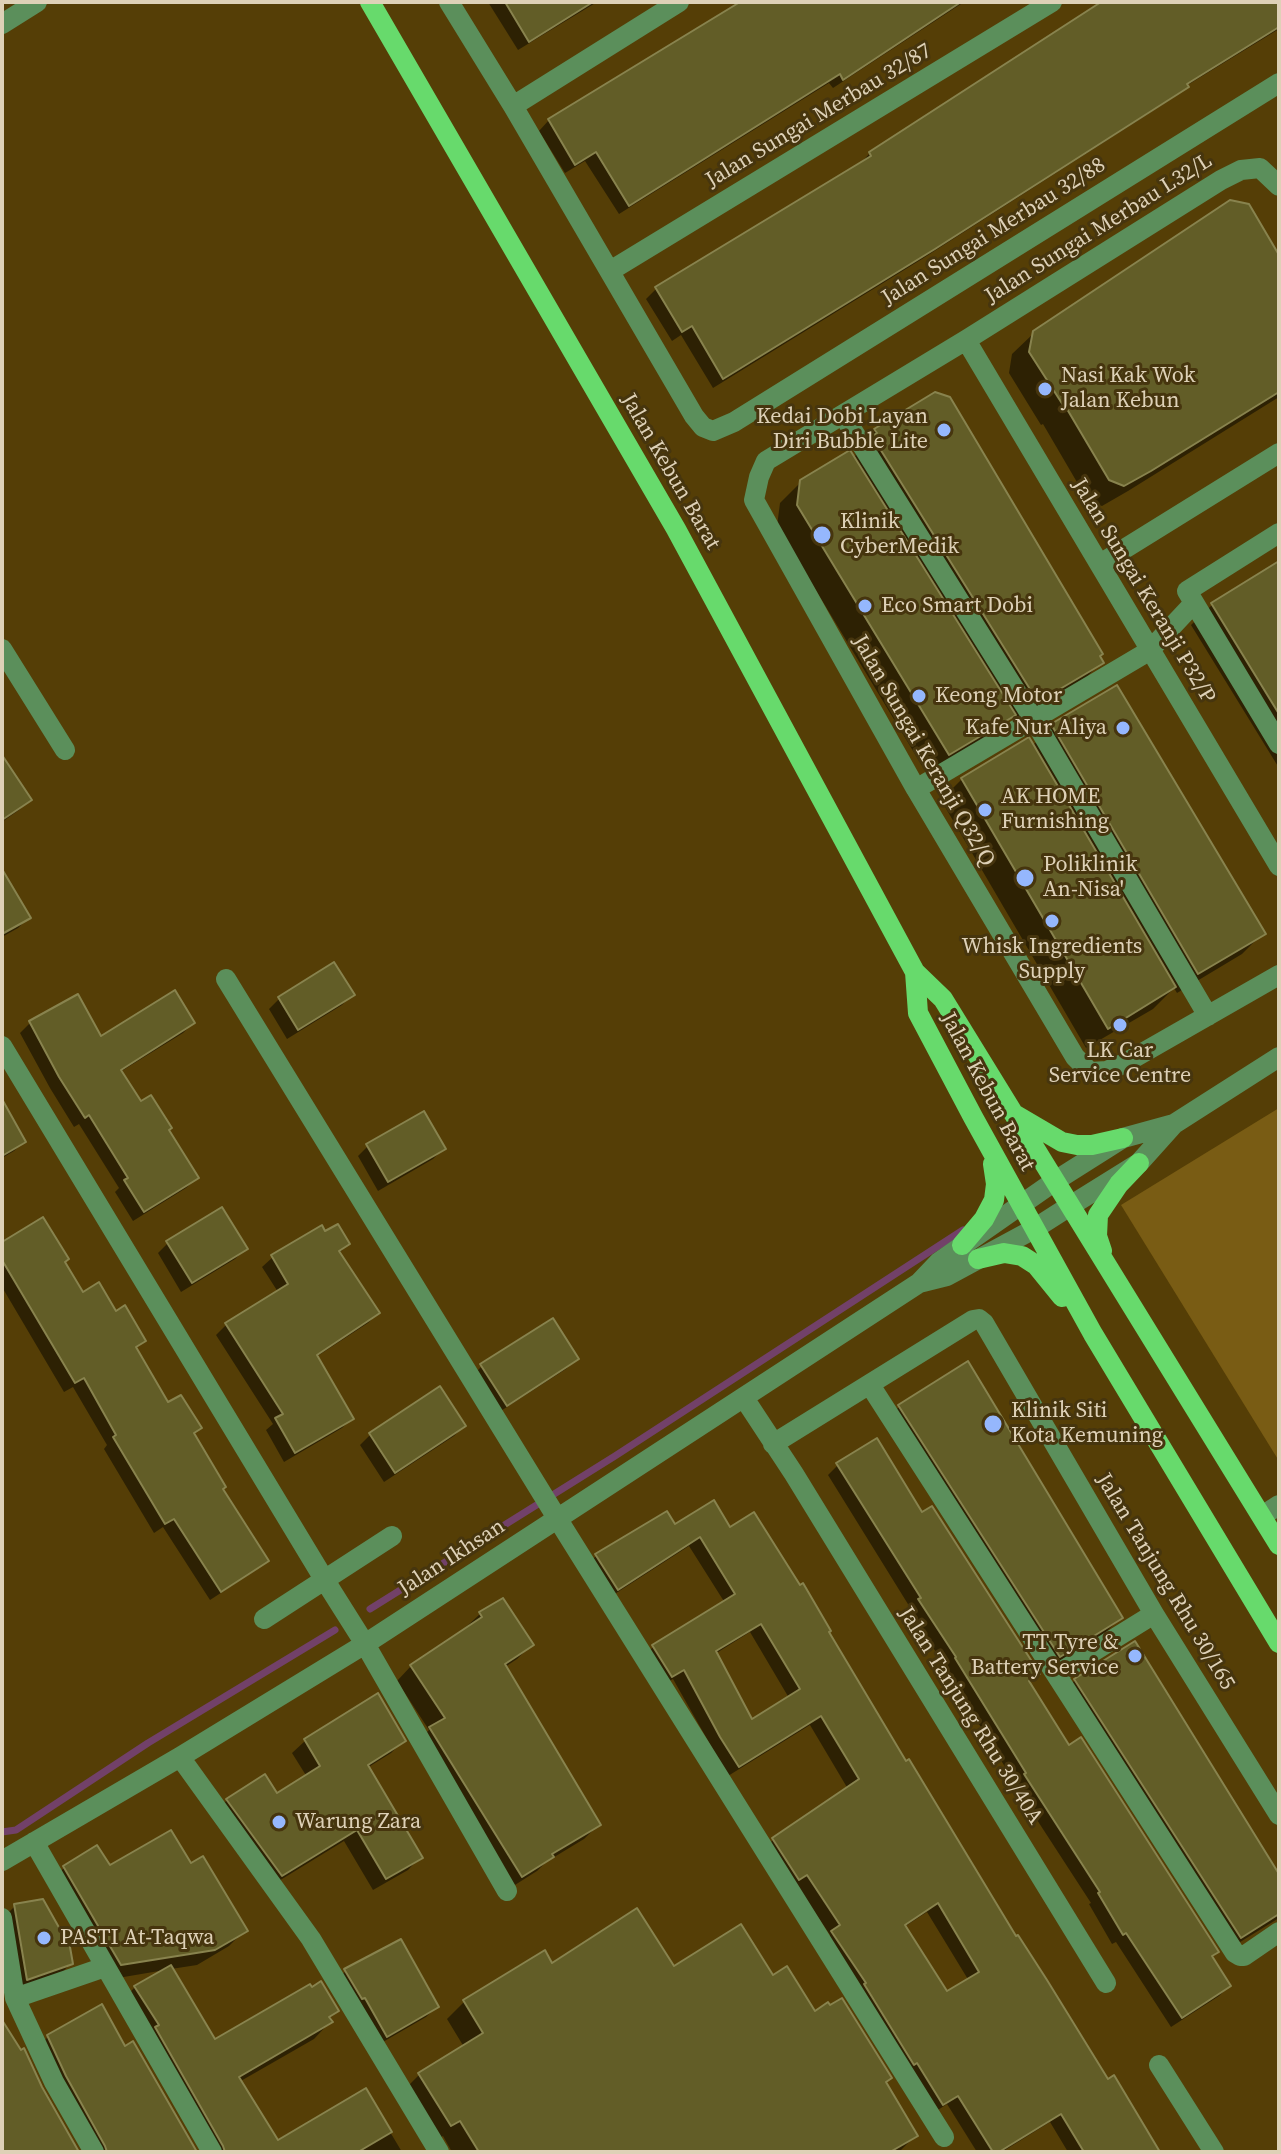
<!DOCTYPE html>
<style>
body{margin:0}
#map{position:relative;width:1281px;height:2154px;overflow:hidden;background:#553e06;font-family:"Source Serif 4",serif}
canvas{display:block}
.frame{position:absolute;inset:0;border:4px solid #ded1b7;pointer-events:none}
</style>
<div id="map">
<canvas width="1281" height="2154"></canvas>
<div class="frame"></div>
</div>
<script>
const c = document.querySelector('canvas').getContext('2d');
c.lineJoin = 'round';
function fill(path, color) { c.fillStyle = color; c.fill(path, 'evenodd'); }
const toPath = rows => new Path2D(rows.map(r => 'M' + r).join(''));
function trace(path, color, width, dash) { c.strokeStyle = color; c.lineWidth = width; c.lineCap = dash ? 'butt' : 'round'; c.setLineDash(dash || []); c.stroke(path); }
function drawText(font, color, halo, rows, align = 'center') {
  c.font = font + ' "Source Serif 4",serif'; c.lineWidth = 6; c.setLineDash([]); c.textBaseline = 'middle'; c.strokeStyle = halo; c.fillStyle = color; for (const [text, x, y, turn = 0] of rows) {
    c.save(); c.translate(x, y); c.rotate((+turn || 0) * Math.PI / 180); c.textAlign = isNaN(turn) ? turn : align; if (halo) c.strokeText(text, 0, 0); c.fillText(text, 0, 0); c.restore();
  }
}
fill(toPath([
 [1279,1108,1279,1461,1121,1205]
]), '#795c14');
fill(toPath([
 [488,2,597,2,518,50],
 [744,2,964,2,833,88,829,83,619,214,585,161,565,173,539,131,549,120],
 [1104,2,1279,2,1279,29,1186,86,1176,96,922,259,713,388,681,335,672,341,646,299,656,289,860,164,870,153],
 [1279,259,1279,397,1128,491,1102,506,1088,501,1043,424,1041,425,1009,373,1012,354,1034,333],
 [875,431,1101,662,1081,683,1016,721,1013,715,992,735,927,774,777,526,780,503,801,482,853,458,856,455,854,451],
 [1279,563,1279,768,1191,625,1212,605],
 [1053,726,1263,933,1242,954,1177,993,1174,988,1153,1009,1086,1048,941,800,962,779,1032,746],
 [2,776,29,800,19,810,2,822],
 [2,873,28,918,18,928,2,937],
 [334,965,352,994,342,1005,287,1039,269,1009,279,999],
 [30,1023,101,1039,193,1023,183,1033,120,1072,140,1104,167,1130,197,1178,186,1188,133,1221,115,1192,119,1188,79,1124,74,1127,50,1088,20,1033],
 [2,1114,24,1141,14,1151,2,1158],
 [368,1146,443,1149,433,1159,378,1191,358,1156],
 [325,1234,348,1244,339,1253,378,1313,368,1323,316,1357,352,1418,342,1428,284,1462,266,1430,273,1424,216,1335,226,1325,278,1292,262,1267,273,1257],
 [168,1243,245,1249,235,1259,181,1292,158,1253],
 [2,1244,63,1262,83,1294,115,1314,143,1341,135,1349,167,1405,192,1435,221,1490,267,1560,256,1570,210,1600,163,1527,154,1533,104,1449,107,1445,73,1387,64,1392,2,1287],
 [576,1359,566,1369,496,1414,472,1376,482,1366],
 [439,1389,464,1426,454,1436,384,1482,360,1445,370,1435],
 [900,1406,1120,1618,1105,1633,1044,1671,884,1422],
 [838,1465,921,1515,1038,1674,1028,1684,1068,1748,1229,1986,1219,1996,1171,2027,1116,1942,1112,1944,1089,1904,1091,1903,1015,1786,1016,1785,946,1670,947,1669,909,1611,911,1609,828,1475],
 [675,1526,730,1529,827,1632,905,1763,1016,1939,1108,2081,1158,2152,1068,2152,1050,2122,1002,2152,977,2152,947,2104,932,2114,822,1943,830,1935,796,1884,763,1850,774,1839,848,1789,810,1725,728,1776,673,1679,661,1686,643,1657,653,1647,725,1603,689,1546,607,1599,586,1566,596,1556],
 [750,1632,789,1698,751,1722,715,1654],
 [927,1912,969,1981,946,1994,904,1927],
 [502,1601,532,1644,517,1659,505,1667,598,1825,584,1839,546,1862,537,1871,507,1890,416,1743,429,1730,397,1681,411,1666,465,1628,480,1614],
 [1075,1680,1279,1878,1279,1918,1224,1952,1060,1696],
 [377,1695,403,1741,391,1753,367,1768,420,1857,408,1870,373,1890,344,1841,269,1887,215,1813,227,1800,276,1796,307,1777,292,1753,305,1741],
 [190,1866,245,1930,229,1946,197,1965,171,1969,214,2041,337,2011,328,2019,330,2022,314,2039,239,2082,277,2143,365,2090,402,2152,201,2152,119,2004,135,1987,165,1970,106,1980,48,1883,64,1868],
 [15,1906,70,1964,55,1980,12,1994,2,1919],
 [552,1965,674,1969,772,1978,814,2013,884,2083,915,2136,899,2152,452,2152,443,2136,433,2142,402,2092,419,2075,464,2047,447,2019,464,2002],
 [346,1971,436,2007,426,2017,376,2046,335,1981],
 [101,2007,125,2049,195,2152,83,2152,31,2053,48,2037]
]), '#0007');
trace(toPath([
 [370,1609,615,1456,963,1230],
 [2,1832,16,1830,148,1743,335,1630]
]), '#724169', 7);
const building = toPath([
 [505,2,593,2,529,42,505,2],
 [740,2,961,2,843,80,840,74,629,206,596,152,575,165,548,119,740,2],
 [1101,2,1279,2,1279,27,1187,84,1189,87,935,249,723,379,692,326,682,332,655,287,871,156,869,152,1101,2],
 [1230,200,1249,204,1279,255,1279,392,1151,471,1124,486,1109,480,1064,404,1063,405,1029,352,1033,331,1230,200],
 [935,392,950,397,1103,654,1100,656,1104,663,1038,702,872,436,877,433,874,429,935,392],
 [850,450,1016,715,949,755,797,505,800,480,850,450],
 [1279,561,1279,714,1211,603,1279,561],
 [1117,685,1266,934,1198,974,1051,724,1117,685],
 [1029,737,1176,987,1108,1029,961,778,1029,737],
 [2,755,32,800,2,820,2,755],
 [2,869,31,918,2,934,2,869],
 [334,962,355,995,298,1030,278,997,334,962],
 [175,990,195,1023,121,1070,141,1101,151,1095,172,1128,169,1130,199,1178,144,1212,124,1180,128,1178,89,1115,85,1118,59,1077,29,1021,78,994,101,1036,175,990],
 [2,1099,26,1142,2,1156,2,1099],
 [424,1111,446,1149,388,1182,366,1144,424,1111],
 [222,1207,248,1249,192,1283,166,1241,222,1207],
 [43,1217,69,1259,65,1262,83,1292,99,1282,116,1311,125,1305,146,1341,136,1347,168,1402,181,1395,202,1428,194,1433,226,1487,223,1489,269,1561,221,1592,174,1519,165,1524,113,1437,116,1435,84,1378,75,1383,2,1260,2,1242,43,1217],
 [338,1224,350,1244,339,1251,380,1313,317,1355,354,1419,295,1453,275,1418,283,1414,225,1323,288,1284,271,1255,322,1225,325,1231,338,1224],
 [553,1318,579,1359,507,1406,480,1364,553,1318],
 [968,1361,1123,1618,1060,1657,898,1405,968,1361],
 [440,1386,466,1426,395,1473,369,1433,440,1386],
 [877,1438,922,1512,932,1506,1040,1674,1029,1681,1069,1745,1081,1737,1219,1952,1212,1956,1231,1986,1182,2018,1126,1933,1123,1935,1098,1893,1100,1892,1024,1774,1026,1773,955,1658,956,1657,918,1599,921,1598,836,1463,877,1438],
 [714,1500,730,1527,754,1512,800,1585,803,1583,831,1631,829,1632,906,1761,909,1759,1016,1936,1018,1935,1047,1980,1108,2079,1114,2075,1160,2152,1084,2152,1061,2114,999,2152,993,2152,958,2096,943,2105,917,2063,914,2065,864,1984,866,1983,831,1931,840,1925,807,1875,799,1880,772,1838,859,1779,821,1716,739,1767,720,1737,684,1670,672,1677,652,1645,735,1594,700,1537,618,1590,595,1554,667,1511,675,1524,714,1500],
 [761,1624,800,1689,752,1719,716,1651,761,1624],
 [938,1903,979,1972,947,1991,905,1925,938,1903],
 [503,1598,534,1645,505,1664,601,1825,552,1854,554,1857,522,1877,429,1727,445,1718,410,1665,482,1617,479,1612,503,1598],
 [1135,1641,1279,1874,1279,1914,1241,1938,1074,1679,1135,1641],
 [378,1693,406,1741,368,1765,423,1858,386,1879,357,1830,282,1876,226,1799,265,1774,277,1793,320,1766,304,1739,378,1693],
 [171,1830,191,1863,203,1856,248,1931,215,1950,121,1965,63,1866,97,1845,110,1865,171,1830],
 [43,1899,70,1947,73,1964,27,1980,14,1904,43,1899],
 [637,1908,674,1966,741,1924,773,1975,787,1966,815,2011,828,2002,830,2005,842,1998,892,2078,886,2082,918,2136,890,2152,479,2152,460,2121,451,2126,418,2073,483,2033,463,2000,545,1950,552,1963,637,1908],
 [401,1939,439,2007,387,2037,365,1998,362,1999,344,1969,401,1939],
 [171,1965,215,2039,310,1984,312,1987,321,1981,339,2011,329,2017,333,2022,239,2077,278,2140,366,2088,392,2132,358,2152,225,2152,223,2146,155,2027,159,2025,134,1986,171,1965],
 [102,2004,125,2046,133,2041,197,2152,107,2152,105,2146,66,2076,47,2035,102,2004],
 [2,2020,21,2050,24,2048,42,2087,79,2152,2,2152,2,2020]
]);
fill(building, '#625d27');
trace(building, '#88834e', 2);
trace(toPath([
 [449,2,513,106,694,416,703,427,713,431,734,422,1279,83],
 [2,24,37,2],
 [513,106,679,2],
 [1279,186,1260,168,1241,170,1221,180,966,340,766,461,759,477,754,500,916,789,1075,1057,1090,1072,1107,1071,1125,1063,1279,975],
 [610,271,1052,2],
 [966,340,1279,866],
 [843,415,1034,720,1208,1016],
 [1279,533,1187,591,1279,744],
 [1100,564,1279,453],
 [2,649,65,750],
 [916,789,1149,651,1194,603],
 [226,979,557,1518,944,2137],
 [2,1046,324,1579,365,1644,507,1891],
 [919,1283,947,1276,1034,1229,1070,1206,1139,1163,1174,1124,1279,1057],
 [870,1385,1235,1953,1240,1956,1244,1956,1279,1932],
 [744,1398,794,1474,1106,1983],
 [773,1444,973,1320,979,1319,984,1323,1154,1614,1279,1815],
 [1262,1516,1279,1505],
 [264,1619,392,1536],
 [1057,1674,1154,1614],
 [180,1757,311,1939,439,2152],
 [34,1842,212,2152],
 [2,1861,180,1757,365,1644,919,1283,939,1262,1055,1181,1123,1138,1174,1124],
 [2,1918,15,1998,54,2082,94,2152],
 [15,1998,105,1967],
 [1159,2065,1214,2152]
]), '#5b8f5b', 20);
trace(toPath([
 [370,2,676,529,915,972,943,999,1279,1545],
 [915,972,918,1013,973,1117,1093,1334,1279,1643],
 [1016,1115,1062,1142,1077,1145,1092,1145,1123,1138],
 [962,1245,984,1219,994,1200,996,1184,993,1164],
 [1102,1251,1097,1236,1098,1215,1119,1184,1139,1163],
 [978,1259,1004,1253,1022,1256,1036,1265,1062,1297]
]), '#67da6c', 20);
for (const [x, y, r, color] of [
 [1045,389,8,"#95b7fd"],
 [944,430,8,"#95b7fd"],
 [822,535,10,"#95b7fd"],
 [865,606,8,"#95b7fd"],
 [919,696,8,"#95b7fd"],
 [1123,728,8,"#95b7fd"],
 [985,810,8,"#95b7fd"],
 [1025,878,10,"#95b7fd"],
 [1052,921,8,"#95b7fd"],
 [1120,1025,8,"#95b7fd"],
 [993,1424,10,"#95b7fd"],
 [1135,1656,8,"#95b7fd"],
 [279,1822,8,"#95b7fd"],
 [44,1938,8,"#95b7fd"]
]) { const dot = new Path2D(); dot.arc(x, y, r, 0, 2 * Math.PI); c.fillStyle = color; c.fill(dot); trace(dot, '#46350e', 3); }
drawText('22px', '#ded1b7', '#46350e', [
 ["Jalan Sungai Merbau 32/87",819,116,-31],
 ["Jalan Sungai Merbau L32/L",1099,229,-32],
 ["Jalan Sungai Merbau 32/88",994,232,-32],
 ["Jalan Kebun Barat",670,472,60],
 ["Jalan Sungai Keranji P32/P",1143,591,59],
 ["Jalan Sungai Keranji Q32/Q",923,751,60],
 ["Jalan Kebun Barat",987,1092,62],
 ["Jalan Ikhsan",452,1558,-33],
 ["Jalan Tanjung Rhu 30/165",1165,1582,59],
 ["Jalan Tanjung Rhu 30/40A",970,1716,58]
]);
drawText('22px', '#ded1b7', '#46350e', [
 ["Nasi Kak Wok",1061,376],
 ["Jalan Kebun",1061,401],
 ["Kedai Dobi Layan",928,417,"right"],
 ["Diri Bubble Lite",928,442,"right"],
 ["Klinik",840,522],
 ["CyberMedik",840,547],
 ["Eco Smart Dobi",881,606],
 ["Keong Motor",935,696],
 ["Kafe Nur Aliya",1107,728,"right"],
 ["AK HOME",1001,797],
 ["Furnishing",1001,822],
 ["Poliklinik",1043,865],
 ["An-Nisa'",1043,890],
 ["Whisk Ingredients",1052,947,"center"],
 ["Supply",1052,972,"center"],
 ["LK Car",1120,1051,"center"],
 ["Service Centre",1120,1076,"center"],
 ["Klinik Siti",1011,1411],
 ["Kota Kemuning",1011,1436],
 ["TT Tyre &",1119,1643,"right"],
 ["Battery Service",1119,1668,"right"],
 ["Warung Zara",295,1822],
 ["PASTI At-Taqwa",60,1938]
], 'left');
</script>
